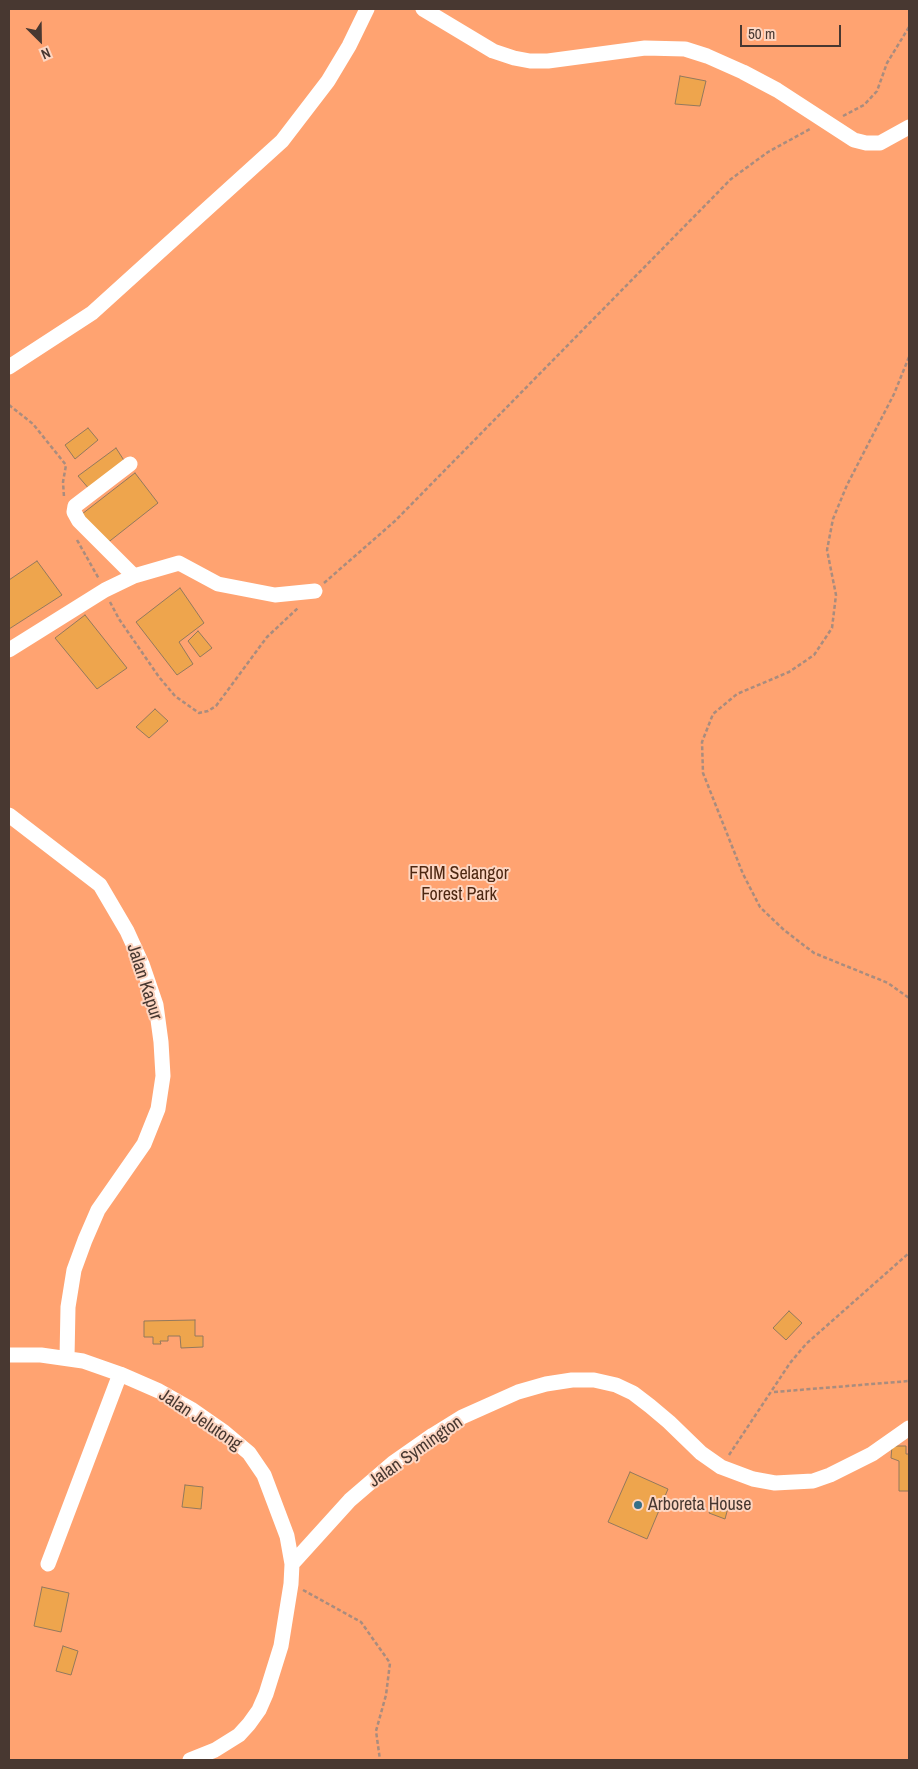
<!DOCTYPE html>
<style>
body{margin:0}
#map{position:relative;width:918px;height:1769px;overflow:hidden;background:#fdd6c2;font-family:"Archivo Narrow",sans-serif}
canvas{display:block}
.frame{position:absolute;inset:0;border:10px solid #483831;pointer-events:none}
.north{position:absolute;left:15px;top:15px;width:50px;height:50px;-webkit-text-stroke:4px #fdd6c2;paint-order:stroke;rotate:157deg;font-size:14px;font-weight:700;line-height:20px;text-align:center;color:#483831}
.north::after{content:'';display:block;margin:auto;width:18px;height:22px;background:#483831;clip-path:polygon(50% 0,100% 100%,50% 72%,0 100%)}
.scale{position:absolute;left:740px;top:25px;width:101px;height:22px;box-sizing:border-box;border:2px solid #483831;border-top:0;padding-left:6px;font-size:15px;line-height:18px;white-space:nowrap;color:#483831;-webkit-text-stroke:4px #fdd6c2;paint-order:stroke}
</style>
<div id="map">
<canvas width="918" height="1769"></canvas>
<div class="frame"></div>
<div class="north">N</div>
<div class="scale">50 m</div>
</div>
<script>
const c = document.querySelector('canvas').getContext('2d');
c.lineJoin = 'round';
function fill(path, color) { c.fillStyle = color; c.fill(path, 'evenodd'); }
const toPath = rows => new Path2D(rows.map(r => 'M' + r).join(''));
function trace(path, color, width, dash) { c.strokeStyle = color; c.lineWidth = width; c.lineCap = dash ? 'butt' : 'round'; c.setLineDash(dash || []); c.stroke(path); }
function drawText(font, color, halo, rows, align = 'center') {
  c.font = font + ' "Archivo Narrow",sans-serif'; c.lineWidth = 4; c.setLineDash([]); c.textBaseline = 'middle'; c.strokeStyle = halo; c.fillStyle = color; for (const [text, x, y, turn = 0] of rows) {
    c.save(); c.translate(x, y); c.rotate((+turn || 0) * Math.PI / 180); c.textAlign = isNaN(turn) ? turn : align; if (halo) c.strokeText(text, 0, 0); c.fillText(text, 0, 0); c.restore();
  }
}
fill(toPath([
 [9,9,909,9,909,1760,9,1760]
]), '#ffa371');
const building = toPath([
 [680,76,706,81,700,106,675,104,680,76],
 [88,428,98,440,75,459,65,445,88,428],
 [116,448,125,462,90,490,78,476,116,448],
 [135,473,158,503,106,544,82,514,135,473],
 [37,561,62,595,9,629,9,580,37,561],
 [180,588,204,623,179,642,193,664,177,675,136,622,180,588],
 [85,615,127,668,97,689,55,638,85,615],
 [198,631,212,648,200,657,188,641,198,631],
 [155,709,168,721,149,738,136,727,155,709],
 [789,1311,802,1323,786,1340,773,1328,789,1311],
 [195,1320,195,1336,203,1336,203,1347,181,1348,180,1336,168,1336,168,1341,160,1341,161,1344,153,1344,153,1337,144,1337,144,1321,195,1320],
 [892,1446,906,1446,906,1454,909,1454,909,1491,899,1491,899,1461,891,1458,892,1446],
 [630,1472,668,1489,647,1539,608,1522,630,1472],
 [185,1485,203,1487,201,1509,182,1507,185,1485],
 [715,1499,729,1504,725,1519,709,1513,715,1499],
 [42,1587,69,1593,61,1632,34,1626,42,1587],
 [63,1646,78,1651,71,1675,56,1671,63,1646]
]);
fill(building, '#eea54d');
trace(building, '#93795d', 1);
trace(toPath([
 [843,116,864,105,877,91,887,63,909,27],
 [909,357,894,394,847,485,833,519,827,550,836,595,832,628,814,655,789,672,737,694,713,714,702,742,703,773,743,874,760,907,784,930,814,953,888,983,909,998],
 [9,405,33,424,66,465,63,482,64,497],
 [77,540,99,579],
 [324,583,395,521,731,179,768,152,810,129],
 [110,602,119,619,159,677,175,696,199,713,208,711,216,706,267,637,299,607],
 [774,1392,909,1381],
 [729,1455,790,1363,806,1344,909,1253],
 [303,1590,361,1622,390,1663,386,1695,376,1731,380,1760]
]), '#a98c7e', 2.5, [4, 2.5]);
trace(toPath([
 [423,9,493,51,514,58,530,61,548,61,645,48,685,49,707,56,743,72,777,90,854,140,866,143,880,143,909,127],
 [9,367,92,313,282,141,328,81,349,46,367,9],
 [130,464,75,506,74,512,79,521,134,576],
 [9,650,105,590,134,576,179,563,218,584,275,595,315,591],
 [9,815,100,885,127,931,142,964,156,1005,161,1042,163,1076,158,1109,144,1144,98,1210,85,1240,74,1270,68,1307,67,1358],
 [9,1355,41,1355,83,1361,120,1374,159,1391,191,1409,224,1432,249,1453,264,1475,287,1536,292,1564,291,1584,281,1646,266,1694,259,1710,249,1724,239,1735,215,1750,190,1760],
 [48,1564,120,1374],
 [292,1564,350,1500,393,1463,433,1435,462,1417,518,1392,546,1384,572,1380,594,1380,616,1385,633,1393,650,1406,669,1422,701,1453,721,1467,753,1479,775,1483,813,1481,830,1475,872,1454,909,1428]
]), '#fff', 15);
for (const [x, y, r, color] of [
 [638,1505,5,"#356f88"]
]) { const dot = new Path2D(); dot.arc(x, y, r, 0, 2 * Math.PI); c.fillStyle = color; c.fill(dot); trace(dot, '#fdd6c2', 2); }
drawText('18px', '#4e2812', '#fdd6c2', [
 ["FRIM Selangor",459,874],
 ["Forest Park",459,895]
]);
drawText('18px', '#483831', '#fdd6c2', [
 ["Jalan Kapur",144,982,72],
 ["Jalan Jelutong",200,1420,34],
 ["Jalan Symington",416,1452,-35]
]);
drawText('18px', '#483831', '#fdd6c2', [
 ["Arboreta House",648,1505]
], 'left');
</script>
